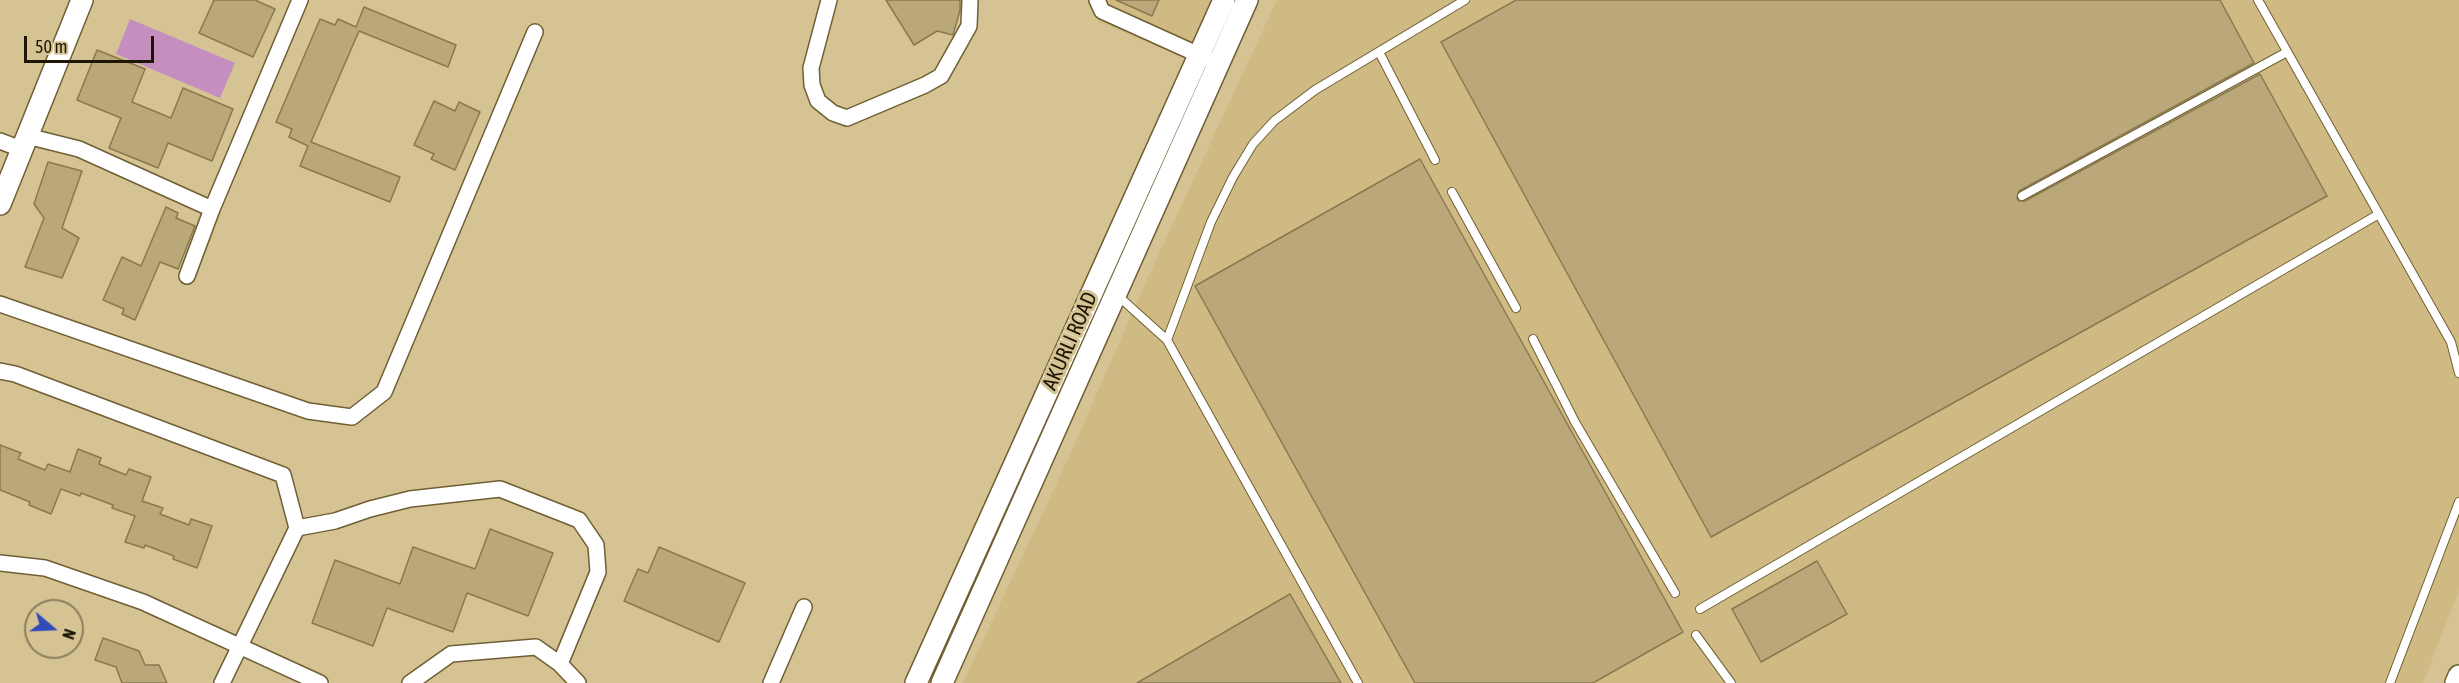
<!DOCTYPE html>
<style>
body{margin:0}
#map{position:relative;width:2459px;height:683px;overflow:hidden;background:#d5c394;font-family:"Asap Condensed",sans-serif}
canvas{display:block}
.north{position:absolute;left:24px;top:599px;width:60px;height:60px;box-sizing:border-box;background:#d5c394;border:2px solid #8b7e5b;border-radius:50%;rotate:109deg;font-size:16px;font-weight:700;line-height:24px;text-align:center;color:#1d1605}
.north::after{content:'';display:block;margin:auto;width:21px;height:27px;background:#334abb;clip-path:polygon(50% 0,100% 100%,50% 72%,0 100%)}
.scale{position:absolute;left:24px;top:36px;width:130px;height:27px;box-sizing:border-box;border:3px solid #1d1605;border-top:0;padding-left:8px;font-size:18px;line-height:21px;white-space:nowrap;color:#1d1605;-webkit-text-stroke:4px #d5c394;paint-order:stroke}
</style>
<div id="map">
<canvas width="2459" height="683"></canvas>
<div class="north">N</div>
<div class="scale">50 m</div>
</div>
<script>
const c = document.querySelector('canvas').getContext('2d');
c.lineJoin = 'round';
function fill(path, color) { c.fillStyle = color; c.fill(path, 'evenodd'); }
const toPath = rows => new Path2D(rows.map(r => 'M' + r).join(''));
function trace(path, color, width, dash) { c.strokeStyle = color; c.lineWidth = width; c.lineCap = dash ? 'butt' : 'round'; c.setLineDash(dash || []); c.stroke(path); }
function drawText(font, color, halo, rows, align = 'center') {
  c.font = font + ' "Asap Condensed",sans-serif'; c.lineWidth = 6; c.setLineDash([]); c.textBaseline = 'middle'; c.strokeStyle = halo; c.fillStyle = color; for (const [text, x, y, turn = 0] of rows) {
    c.save(); c.translate(x, y); c.rotate((+turn || 0) * Math.PI / 180); c.textAlign = isNaN(turn) ? turn : align; if (halo) c.strokeText(text, 0, 0); c.fillText(text, 0, 0); c.restore();
  }
}
fill(toPath([
 [1091,0,1217,0,1190,60,1099,22,1092,9],
 [1277,0,2459,0,2459,590,2423,683,963,683,1069,457,1143,288]
]), '#cfba84');
fill(toPath([
 [130,19,235,63,220,98,116,54]
]), '#c48fbf');
const building = toPath([
 [214,0,255,0,275,9,253,57,199,33,214,0],
 [886,0,960,0,960,10,953,35,937,31,914,45,886,0],
 [1116,0,1159,0,1152,16,1116,0],
 [1516,0,2220,0,2254,63,2019,191,2017,198,2019,201,2025,201,2260,74,2327,196,1711,537,1441,42,1516,0],
 [364,7,456,45,448,67,359,31,311,142,400,177,390,202,300,166,308,146,289,137,292,129,276,122,320,19,335,25,338,19,356,27,364,7],
 [97,50,145,69,132,102,171,118,183,88,233,109,212,161,168,143,158,168,109,148,121,118,77,100,97,50],
 [434,101,455,111,459,102,480,112,455,170,431,159,434,154,414,145,434,101],
 [1420,159,1683,632,1593,683,1415,683,1195,286,1420,159],
 [48,162,82,171,62,228,79,238,62,278,25,267,44,218,34,204,48,162],
 [166,207,178,213,176,218,195,226,178,269,160,262,135,320,122,314,124,309,103,300,122,257,141,266,166,207],
 [0,445,21,453,18,459,45,470,48,464,70,472,78,449,101,458,99,464,126,475,129,469,151,477,142,501,163,508,160,514,189,525,191,519,212,526,197,568,173,559,174,556,145,545,144,548,125,542,135,516,112,508,113,505,81,493,80,496,61,489,51,514,29,505,30,502,0,490,0,445],
 [490,529,553,553,528,616,467,593,453,632,387,608,373,646,312,623,335,560,400,584,413,547,475,569,490,529],
 [659,547,745,583,719,642,624,601,638,569,648,573,659,547],
 [1817,561,1847,614,1761,662,1732,609,1817,561],
 [1290,594,1341,683,1137,683,1290,594],
 [103,638,139,651,145,665,159,665,167,683,122,683,116,667,95,660,103,638]
]);
fill(building, '#baa87a');
trace(building, '#8a794d', 1.5);
const lane = toPath([
 [2258,0,2451,342,2459,373],
 [1379,52,1435,160],
 [1452,192,1516,308],
 [2022,196,2287,52],
 [1116,294,1167,340,1358,683],
 [1533,339,1575,422,1675,593],
 [1167,340,1211,222,1233,177,1253,144,1274,121,1315,90,1465,0],
 [1700,609,2379,214],
 [1696,635,1731,683],
 [2390,683,2459,502]
]);
const street = toPath([
 [829,0,811,68,812,85,818,101,833,113,847,118,925,85,941,76,969,26,970,0],
 [1097,0,1102,11,1208,59],
 [27,136,79,149,212,209,300,0],
 [0,141,21,149],
 [187,276,212,209],
 [0,304,308,411,352,417,384,392,535,32],
 [0,371,15,374,283,475,297,528],
 [0,563,45,568,143,602,320,683],
 [222,683,297,528,335,521,370,509,410,499,500,489,579,520,596,545,598,572,560,664],
 [410,683,451,654,536,647,560,664,578,683],
 [771,683,804,607]
]);
const secondary = toPath([
 [0,204,82,0],
 [916,683,1224,0],
 [942,683,1247,0],
 [2456,683,2459,676]
]);
trace(lane, '#705f34', 10);
trace(street, '#705f34', 18);
trace(secondary, '#705f34', 24);
trace(lane, '#fff', 8);
trace(street, '#fff', 15);
trace(secondary, '#fff', 21);
drawText('21px', '#1d1605', '#d5c394', [
 ["AKURLI ROAD",1070,341,-66]
]);
</script>
